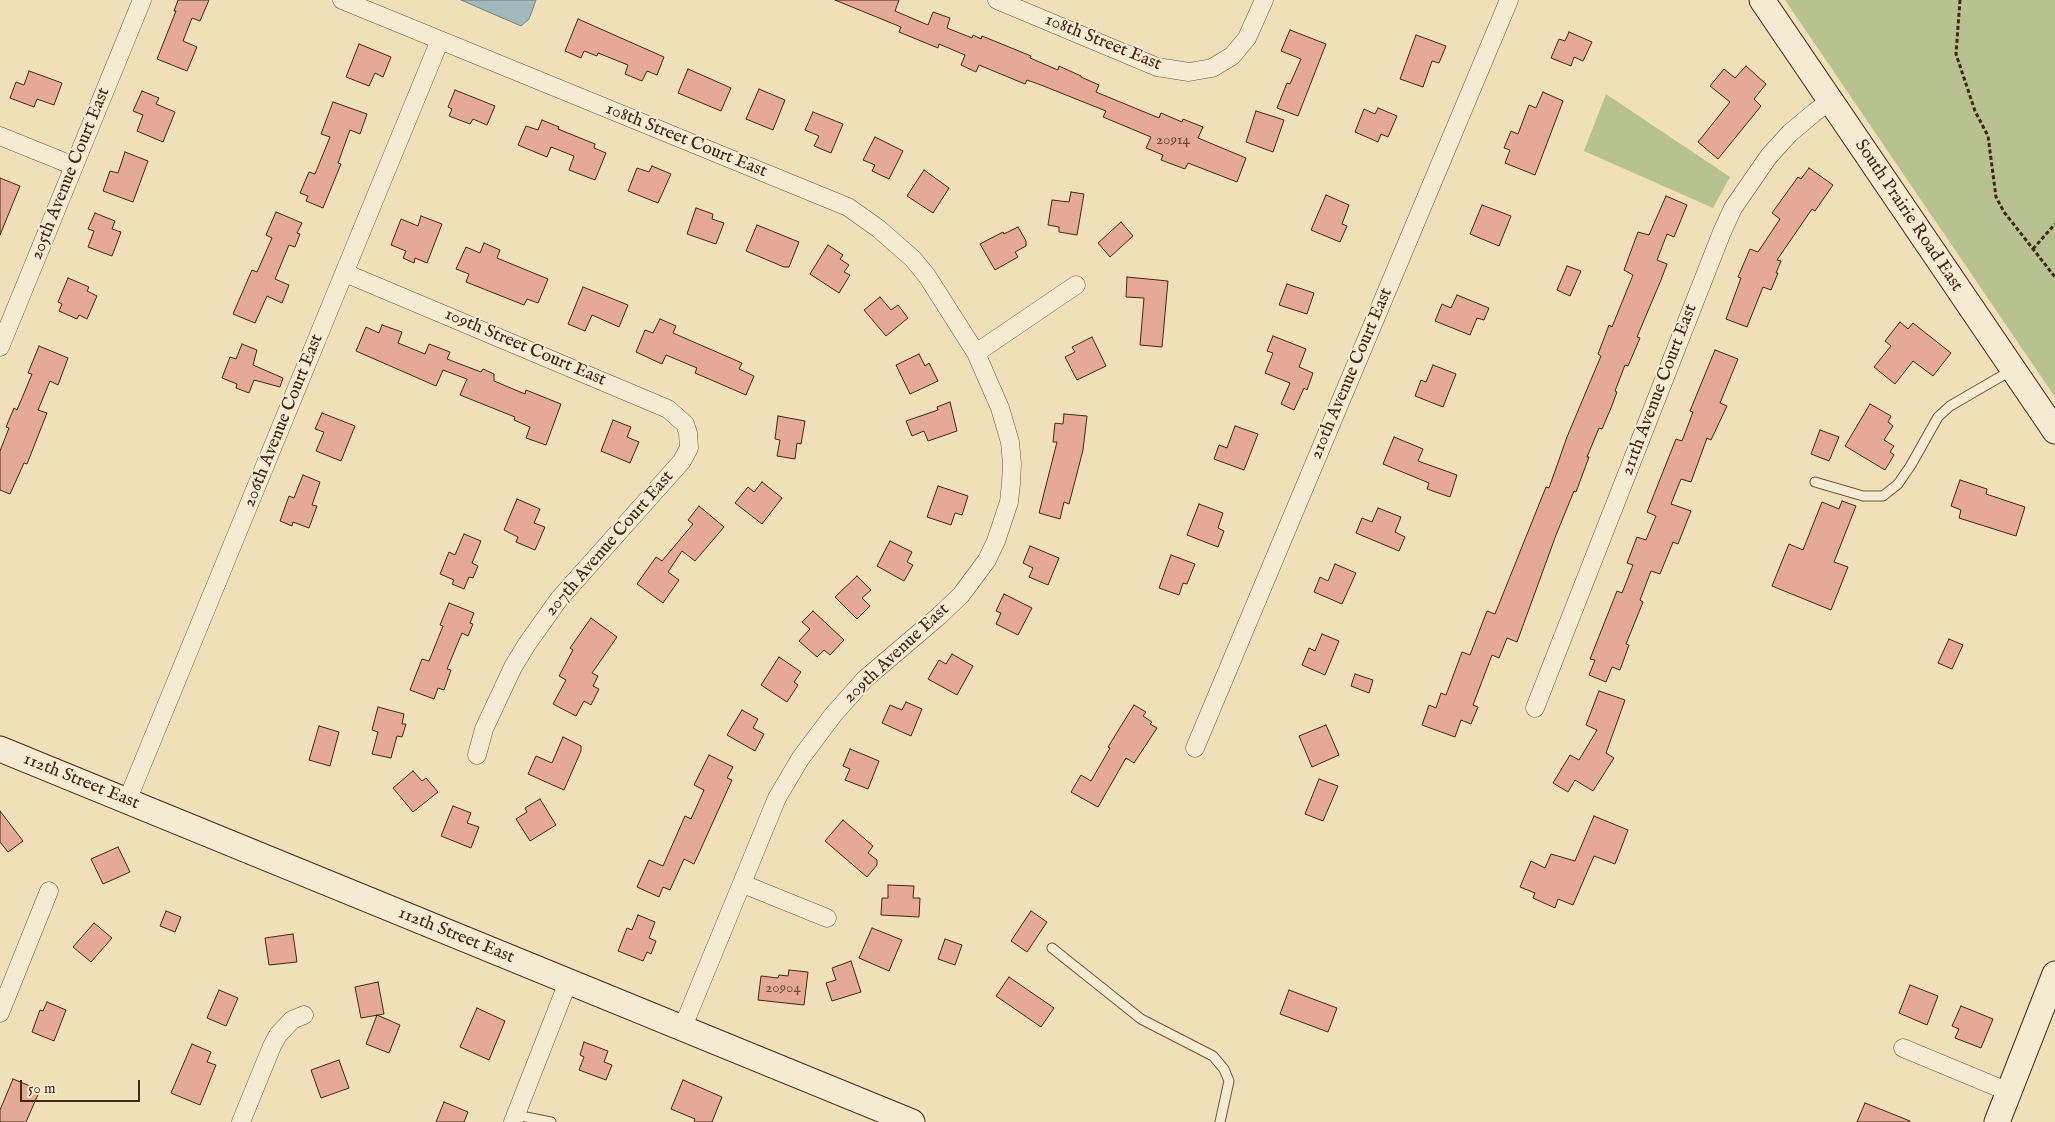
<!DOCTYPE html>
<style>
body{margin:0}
#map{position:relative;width:2055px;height:1122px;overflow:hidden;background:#efe0b9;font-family:"IM FELL English",serif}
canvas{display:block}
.scale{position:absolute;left:20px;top:1080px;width:120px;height:22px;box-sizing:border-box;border:2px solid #432713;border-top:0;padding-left:6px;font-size:15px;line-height:18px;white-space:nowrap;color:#432713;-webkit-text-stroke:4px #f5ebd2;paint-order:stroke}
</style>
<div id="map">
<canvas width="2055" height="1122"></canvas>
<div class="scale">50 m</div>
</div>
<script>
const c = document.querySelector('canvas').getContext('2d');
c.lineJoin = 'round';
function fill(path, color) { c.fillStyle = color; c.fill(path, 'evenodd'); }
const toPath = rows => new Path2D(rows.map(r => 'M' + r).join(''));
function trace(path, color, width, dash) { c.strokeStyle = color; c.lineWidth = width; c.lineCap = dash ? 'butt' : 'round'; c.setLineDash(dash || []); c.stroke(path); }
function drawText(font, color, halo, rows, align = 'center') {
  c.font = font + ' "IM FELL English",serif'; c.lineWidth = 4; c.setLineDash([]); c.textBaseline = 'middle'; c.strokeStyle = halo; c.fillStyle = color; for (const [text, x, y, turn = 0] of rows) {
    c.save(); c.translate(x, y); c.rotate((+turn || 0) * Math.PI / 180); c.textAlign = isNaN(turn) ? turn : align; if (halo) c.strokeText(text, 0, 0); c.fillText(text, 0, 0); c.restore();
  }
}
fill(toPath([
 [1785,0,2055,0,2055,397],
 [1606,94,1730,177,1713,208,1584,151]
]), '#b7c290');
const water = toPath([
 [461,0,536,0,529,19,521,26,461,0]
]);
fill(water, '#a0babb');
trace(water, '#7b7f78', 1);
const building = toPath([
 [178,0,209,0,200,21,192,18,183,41,197,47,187,71,157,59,176,11,174,11,178,0],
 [835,0,899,0,895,11,928,25,933,12,950,18,947,28,972,38,973,35,981,39,982,36,1031,56,1030,58,1058,70,1059,66,1081,76,1081,77,1099,85,1096,92,1159,118,1161,113,1182,122,1183,119,1203,127,1198,138,1246,158,1237,182,1188,163,1185,169,1161,160,1163,155,1146,148,1151,137,1103,117,1106,111,1041,85,1027,80,1025,84,979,65,976,72,961,65,965,55,939,44,938,48,899,32,901,27,835,0],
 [578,19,664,57,657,75,647,71,642,81,625,74,628,65,598,53,597,56,584,51,581,58,565,51,578,19],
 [1290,30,1326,44,1298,116,1277,108,1287,83,1290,84,1301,59,1281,51,1290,30],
 [1569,32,1592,42,1583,61,1574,57,1571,66,1551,58,1559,39,1565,41,1569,32],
 [1416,35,1446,46,1439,63,1432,61,1423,87,1400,79,1416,35],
 [359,44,391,57,383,77,375,73,369,86,346,77,359,44],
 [1746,66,1766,84,1754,99,1761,106,1718,159,1698,142,1730,102,1710,86,1724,69,1735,78,1746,66],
 [688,69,731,88,721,111,678,93,688,69],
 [29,71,62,83,54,105,37,99,34,107,10,98,16,82,24,85,29,71],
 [759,89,785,100,773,130,746,119,759,89],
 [455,90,495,106,487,125,473,119,470,124,449,116,452,109,448,107,455,90],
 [142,91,159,98,156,104,175,112,163,142,137,131,143,115,133,111,142,91],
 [1543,92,1563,101,1535,175,1505,163,1510,150,1504,148,1511,131,1518,134,1529,105,1536,108,1543,92],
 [333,102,367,114,360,134,350,130,338,163,341,164,323,208,306,201,308,196,300,193,309,172,315,174,330,137,321,134,333,102],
 [1378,108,1397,116,1388,137,1381,134,1378,142,1355,132,1364,109,1375,114,1378,108],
 [1256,111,1284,120,1273,152,1246,142,1256,111],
 [813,112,843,124,831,153,814,146,819,136,805,130,813,112],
 [542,120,559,127,558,129,595,144,594,148,606,153,595,180,569,170,574,156,551,147,547,157,518,145,526,126,538,130,542,120],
 [875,137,903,151,889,179,872,171,875,165,863,160,875,137],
 [125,152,148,161,133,202,103,191,110,171,118,173,125,152],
 [652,166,671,174,658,203,628,191,637,168,649,172,652,166],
 [1809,168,1833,185,1815,211,1812,209,1777,260,1781,261,1776,273,1778,273,1771,290,1763,287,1747,327,1726,319,1741,278,1738,277,1750,249,1758,252,1780,219,1772,213,1798,177,1801,179,1809,168],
 [924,170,949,188,933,213,907,196,924,170],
 [0,178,20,186,0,235,0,178],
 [1071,192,1084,194,1077,235,1059,232,1059,227,1048,225,1052,200,1069,202,1071,192],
 [1326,195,1349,205,1342,224,1347,226,1340,242,1311,230,1326,195],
 [1666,196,1687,205,1674,237,1667,234,1657,260,1667,264,1661,280,1637,337,1640,338,1628,366,1625,365,1615,391,1617,392,1611,408,1602,429,1599,428,1587,457,1589,457,1576,492,1574,491,1556,535,1517,642,1507,638,1499,658,1492,655,1473,705,1478,707,1471,724,1461,720,1455,737,1422,725,1429,705,1436,708,1441,693,1446,695,1462,652,1470,655,1487,611,1495,614,1546,487,1549,488,1567,437,1601,356,1598,354,1609,325,1612,327,1633,275,1624,270,1638,232,1649,235,1666,196],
 [1482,205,1511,216,1499,246,1470,234,1482,205],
 [696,208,713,214,712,219,724,223,716,244,687,234,696,208],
 [276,212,302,223,297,233,300,234,295,247,289,245,275,279,289,285,282,303,267,296,255,323,233,314,252,270,257,272,272,238,266,235,276,212],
 [95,213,115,221,112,229,121,232,112,256,88,247,94,231,88,229,95,213],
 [421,216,442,224,427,263,415,258,414,263,403,258,406,251,391,245,401,219,418,226,421,216],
 [1121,222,1133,236,1110,257,1098,243,1121,222],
 [757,225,799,242,789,267,784,267,746,251,757,225],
 [1018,227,1026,241,1026,246,1015,252,1018,257,995,270,980,244,1003,232,1004,234,1018,227],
 [484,243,500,250,497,258,548,279,538,303,527,299,524,305,466,282,469,274,456,269,466,247,480,253,484,243],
 [828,245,843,255,840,259,849,265,844,272,850,275,839,293,810,274,828,245],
 [1567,266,1581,271,1570,296,1557,290,1567,266],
 [1127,277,1168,281,1162,347,1140,345,1144,298,1126,297,1127,277],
 [68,278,89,287,87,291,97,296,87,319,79,315,77,319,59,311,62,304,58,302,68,278],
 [1287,284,1314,293,1307,314,1279,305,1287,284],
 [583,287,628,305,619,327,592,315,585,331,568,324,583,287],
 [1457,295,1489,308,1484,320,1477,318,1470,335,1435,321,1442,304,1451,308,1457,295],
 [880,297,891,310,898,305,908,318,886,336,864,310,880,297],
 [660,319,676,326,673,333,742,363,739,369,754,376,746,395,695,373,697,368,666,355,662,364,636,352,645,330,653,333,660,319],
 [1900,322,1908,329,1913,323,1951,353,1933,376,1913,361,1895,384,1874,367,1891,346,1885,341,1900,322],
 [382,325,402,332,398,343,425,354,429,344,450,352,447,359,481,372,483,369,494,374,494,381,525,394,526,390,561,404,546,445,526,438,530,427,514,420,515,417,460,395,467,379,443,370,436,386,356,351,366,327,379,333,382,325],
 [1273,336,1306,349,1299,367,1313,373,1307,390,1304,388,1294,410,1281,404,1290,383,1265,373,1273,353,1267,351,1273,336],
 [1092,337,1106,366,1077,380,1065,357,1075,352,1072,347,1092,337],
 [242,344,257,350,253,365,283,378,280,387,254,380,249,393,236,388,237,384,222,378,230,357,236,359,242,344],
 [39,346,68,358,58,385,50,381,38,410,47,413,27,464,24,463,10,494,0,490,0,451,9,428,6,427,14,408,17,410,32,374,28,373,39,346],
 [1715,350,1738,359,1720,403,1727,406,1711,440,1707,438,1691,482,1681,479,1671,504,1691,511,1678,544,1673,542,1660,574,1651,571,1640,600,1643,602,1626,644,1629,645,1620,670,1612,667,1606,682,1589,675,1595,660,1590,659,1617,591,1622,593,1633,565,1627,563,1637,537,1646,540,1656,516,1647,512,1676,439,1682,441,1693,412,1690,411,1715,350],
 [919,354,925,366,929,363,938,381,910,394,896,365,919,354],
 [1433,365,1456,374,1443,407,1415,396,1421,380,1426,382,1433,365],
 [950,402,957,431,928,441,924,431,912,436,906,421,938,410,937,407,950,402],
 [1870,404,1891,416,1888,422,1893,426,1884,440,1894,446,1890,452,1894,455,1885,470,1845,446,1870,404],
 [322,413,355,426,341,461,316,451,324,432,315,429,322,413],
 [1064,414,1087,416,1083,450,1069,504,1064,502,1060,519,1039,513,1057,442,1053,442,1055,423,1063,424,1064,414],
 [778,416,805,421,801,444,797,443,795,459,777,456,780,440,775,439,778,416],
 [613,420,631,427,627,437,639,442,630,463,601,451,613,420],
 [1235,426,1258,434,1244,470,1214,459,1219,445,1227,448,1235,426],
 [1820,430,1839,437,1829,461,1811,454,1820,430],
 [1394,437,1423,449,1418,461,1457,475,1450,497,1427,489,1429,483,1383,464,1394,437],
 [303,475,320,482,312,505,317,506,309,528,293,522,292,526,280,521,289,496,294,498,303,475],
 [1960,480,1987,489,1986,494,2025,507,2016,536,1959,518,1961,510,1951,506,1960,480],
 [762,482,782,498,762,524,735,503,748,487,754,492,762,482],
 [938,486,968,496,962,515,955,513,951,525,927,517,938,486],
 [517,499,540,509,534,523,545,527,535,550,516,542,518,537,504,530,517,499],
 [1842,501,1856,506,1834,562,1848,567,1831,610,1772,586,1789,544,1803,550,1822,502,1839,509,1842,501],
 [1199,504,1223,513,1218,528,1224,531,1218,547,1187,535,1199,504],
 [699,506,724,527,695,561,682,551,668,572,679,580,663,603,637,584,656,557,662,561,693,524,688,520,699,506],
 [1378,508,1401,517,1395,532,1405,537,1399,551,1356,533,1362,518,1372,522,1378,508],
 [464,534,481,541,472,563,478,566,473,578,469,577,464,589,452,584,454,580,440,574,449,552,455,555,464,534],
 [890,541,912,552,907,562,913,565,904,581,877,566,890,541],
 [1030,546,1059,558,1048,585,1029,577,1033,568,1023,563,1030,546],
 [1171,555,1195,564,1187,584,1183,583,1179,595,1159,588,1171,555],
 [1335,564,1356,573,1342,604,1314,592,1320,577,1328,581,1335,564],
 [857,576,871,590,862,598,870,606,857,619,835,597,857,576],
 [1004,594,1032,608,1018,635,996,624,1001,613,996,611,1004,594],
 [449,603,474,613,470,623,473,624,468,636,462,633,447,669,451,670,444,690,438,688,434,699,410,690,422,659,429,661,443,626,440,625,449,603],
 [813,611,844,640,830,655,824,650,817,657,799,641,810,629,802,622,813,611],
 [591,618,617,637,592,673,598,676,593,686,599,689,591,705,584,701,576,716,553,704,566,680,559,676,573,650,570,648,591,618],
 [1322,634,1339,641,1325,675,1302,665,1309,648,1315,651,1322,634],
 [1949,639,1963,645,1952,669,1938,663,1949,639],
 [952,654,973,666,957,695,928,679,939,660,946,664,952,654],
 [779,657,801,672,794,682,798,685,787,702,761,685,779,657],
 [1355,674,1373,680,1369,693,1351,686,1355,674],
 [1599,691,1625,700,1606,753,1614,758,1593,791,1575,780,1568,792,1553,783,1570,755,1579,760,1597,730,1586,725,1599,691],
 [906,702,922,709,911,736,882,723,890,705,902,710,906,702],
 [1134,705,1146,712,1143,716,1152,722,1150,724,1157,728,1134,763,1126,758,1098,807,1071,792,1081,775,1091,781,1110,748,1108,747,1134,705],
 [378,707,404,714,402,724,406,724,402,737,397,736,391,758,372,754,378,732,372,730,378,707],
 [742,710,758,719,753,728,764,734,755,751,727,735,742,710],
 [1326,725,1339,755,1312,767,1299,736,1326,725],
 [319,726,339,732,330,766,309,760,319,726],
 [563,737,581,746,581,751,564,790,528,774,536,756,552,763,563,737],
 [850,749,879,761,868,789,845,780,850,769,843,766,850,749],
 [709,755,733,767,727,778,732,780,694,864,684,859,670,890,663,887,659,897,637,887,649,860,663,866,685,816,691,819,704,790,694,785,709,755],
 [413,771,422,781,426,778,438,792,413,812,393,788,413,771],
 [1319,779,1338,786,1323,821,1305,814,1319,779],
 [540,799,556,825,530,841,516,819,527,812,525,808,540,799],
 [453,806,471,813,467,823,479,827,471,848,441,836,453,806],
 [0,811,23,841,8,852,0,842,0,811],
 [1594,816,1628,830,1615,864,1594,856,1573,905,1558,899,1555,908,1533,898,1535,893,1520,887,1531,861,1545,868,1551,854,1575,861,1594,816],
 [843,820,873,846,868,853,877,860,877,865,867,877,825,841,843,820],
 [118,847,130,872,103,884,91,859,118,847],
 [888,885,914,886,913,898,920,898,919,917,881,915,882,898,888,898,888,885],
 [166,911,181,917,175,932,160,926,166,911],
 [1031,911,1047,922,1027,952,1011,941,1031,911],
 [638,915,655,922,649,938,656,941,651,954,647,952,643,961,618,951,627,928,632,930,638,915],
 [94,923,112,938,91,962,73,947,94,923],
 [872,928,902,940,889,971,859,958,872,928],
 [293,934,297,962,269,965,265,938,293,934],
 [945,939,962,945,955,965,938,959,945,939],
 [851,961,861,992,832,1001,826,983,836,980,832,968,851,961],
 [789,970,808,972,804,1005,758,1000,761,976,778,978,779,975,788,976,789,970],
 [1009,977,1054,1008,1041,1027,996,996,1009,977],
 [378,982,384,1014,361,1018,355,987,378,982],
 [1910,985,1938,996,1927,1025,1899,1013,1910,985],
 [219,990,238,998,226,1026,207,1018,219,990],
 [1289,990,1337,1008,1328,1032,1280,1014,1289,990],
 [47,1002,66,1010,54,1041,32,1032,40,1010,43,1011,47,1002],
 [1961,1006,1993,1019,1981,1048,1955,1038,1959,1029,1952,1026,1961,1006],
 [477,1008,505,1021,489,1060,460,1047,477,1008],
 [377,1015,400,1025,389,1053,366,1044,377,1015],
 [584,1042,608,1051,604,1062,612,1065,606,1080,579,1070,584,1057,580,1055,584,1042],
 [192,1044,211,1052,207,1062,216,1065,200,1105,171,1093,192,1044],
 [339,1060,349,1088,321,1098,311,1070,339,1060],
 [13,1079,40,1090,26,1122,0,1122,0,1110,13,1079],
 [683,1080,722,1097,712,1122,694,1122,695,1119,671,1109,683,1080],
 [444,1102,468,1112,464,1122,436,1122,444,1102],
 [1865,1103,1910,1121,1910,1122,1857,1122,1865,1103]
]);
fill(building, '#e5aa95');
trace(building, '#432713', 1);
const lane = toPath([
 [1815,482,1863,496,1883,496,1898,484,1911,465,1938,417,1950,406,2012,370],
 [1052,948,1141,1019,1213,1056,1224,1069,1229,1081,1220,1122],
 [516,1115,551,1122]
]);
const street = toPath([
 [342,0,848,207,879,229,913,259,927,276,976,353,1000,408,1010,442,1012,464,1011,483,1009,502,996,541,987,560,961,595,939,616,865,679,833,715,800,759,777,798,682,1029],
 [997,0,1157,67,1189,72,1212,68,1232,56,1247,38,1264,0],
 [0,136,74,166],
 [345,273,668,409,685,424,688,433,689,448,682,461,559,599,527,644,513,667,484,729,477,755],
 [0,347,142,0],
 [976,353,1076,285],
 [1535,708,1722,232,1733,208,1769,156,1790,133,1815,112,1830,101],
 [1195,748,1509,0],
 [127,801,440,40],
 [743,884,827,918],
 [0,1013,49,891],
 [1903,1048,2009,1092],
 [241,1122,272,1046,278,1035,292,1020,304,1015],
 [513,1122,568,982]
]);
const secondary = toPath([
 [1762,0,2055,431],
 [0,749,912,1122],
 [1997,1122,2055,974]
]);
trace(lane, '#6e553c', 11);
trace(street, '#6e553c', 19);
trace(secondary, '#432713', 27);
trace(toPath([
 [1960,0,1956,54,1975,111,1988,136,1996,197,2004,212,2055,277],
 [2033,249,2055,224]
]), '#432713', 3, [4, 2.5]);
trace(lane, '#f5ebd2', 9);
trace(street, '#f5ebd2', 18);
trace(secondary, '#f5ebd2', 25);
drawText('15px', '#6c4834', null, [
 ["20914",1173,141],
 ["20904",783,989]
]);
drawText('18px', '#432713', '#f5ebd2', [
 ["108th Street East",1103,43,22],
 ["108th Street Court East",686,141,22],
 ["205th Avenue Court East",71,174,-68],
 ["South Prairie Road East",1908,216,56],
 ["109th Street Court East",525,348,23],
 ["210th Avenue Court East",1352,374,-67],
 ["211th Avenue Court East",1660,390,-69],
 ["206th Avenue Court East",284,421,-68],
 ["207th Avenue Court East",610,544,-49],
 ["209th Avenue East",897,654,-43],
 ["112th Street East",81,782,22],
 ["112th Street East",456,936,22]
]);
</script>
